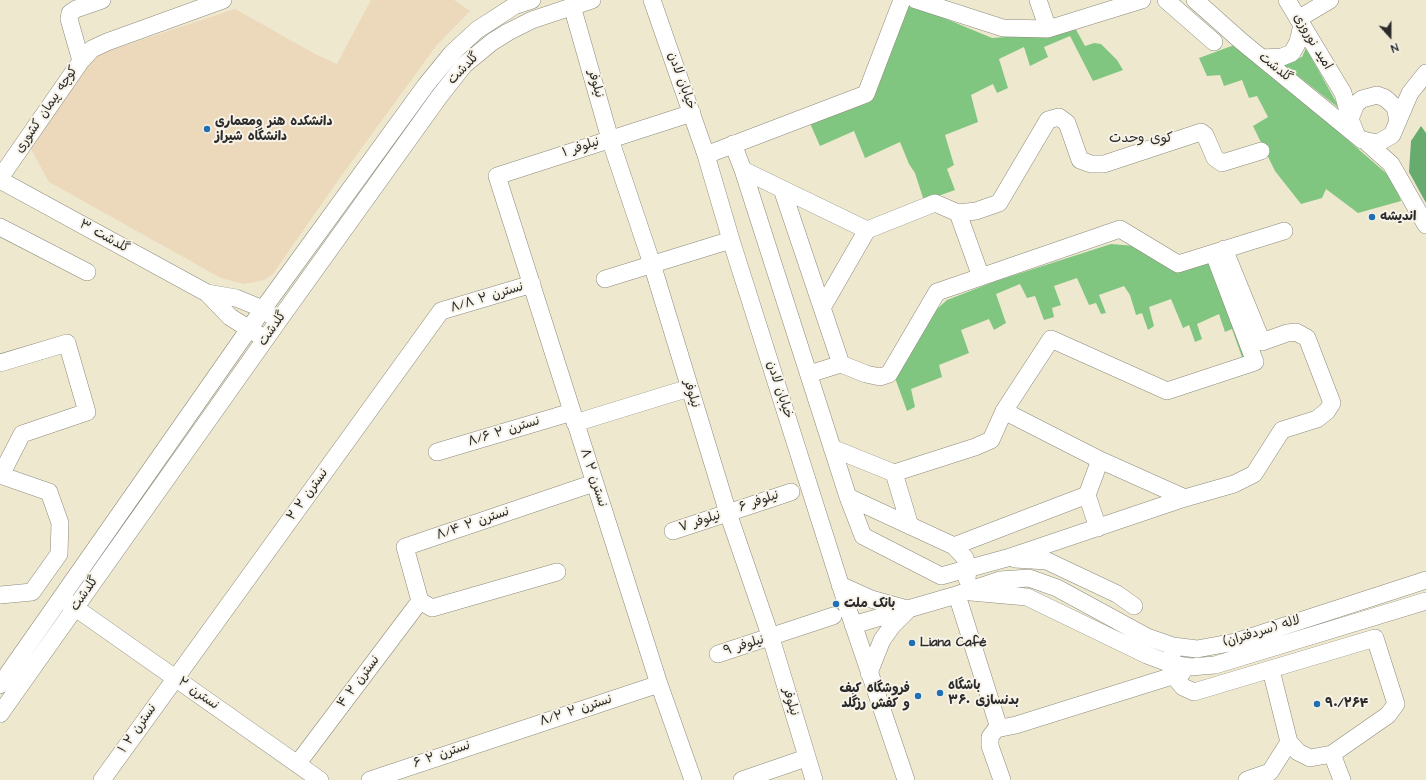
<!DOCTYPE html>
<meta charset="utf-8">
<style>
body{margin:0}
#map{position:relative;width:1426px;height:780px;overflow:hidden;background:#eee8ce;font-family:"Architects Daughter",sans-serif}
canvas{display:block}
.north{position:absolute;left:1370px;top:16px;width:40px;height:40px;-webkit-text-stroke:3px #f7f3e8;paint-order:stroke;rotate:159deg;font-size:11px;font-weight:700;line-height:16px;text-align:center;color:#2b2b2b}
.north::after{content:'';display:block;margin:auto;width:14px;height:18px;background:#2b2b2b;clip-path:polygon(50% 0,100% 100%,50% 72%,0 100%)}
</style>
<div id="map">
<canvas width="1426" height="780"></canvas>
<div class="north">N</div>
</div>
<script>
const c = document.querySelector('canvas').getContext('2d');
c.lineJoin = 'round';
function fill(path, color) { c.fillStyle = color; c.fill(path, 'evenodd'); }
const toPath = rows => new Path2D(rows.map(r => 'M' + r).join(''));
function trace(path, color, width, dash) { c.strokeStyle = color; c.lineWidth = width; c.lineCap = dash ? 'butt' : 'round'; c.setLineDash(dash || []); c.stroke(path); }
function drawText(font, color, halo, rows, align = 'center') {
  c.font = font + ' "Architects Daughter","Playpen Sans Arabic",sans-serif'; c.lineWidth = 4; c.setLineDash([]); c.textBaseline = 'middle'; c.strokeStyle = halo; c.fillStyle = color; for (const [text, x, y, turn = 0] of rows) {
    c.save(); c.translate(x, y); c.rotate((+turn || 0) * Math.PI / 180); c.textAlign = isNaN(turn) ? turn : align; if (halo) c.strokeText(text, 0, 0); c.fillText(text, 0, 0); c.restore();
  }
}
fill(toPath([
 [371,0,454,0,470,11,436,46,339,179,272,275,264,280,244,284,221,278,49,182,29,145,69,87,99,54,235,9,315,54,337,64]
]), '#ecd8ba');
fill(toPath([
 [908,3,992,38,1044,34,1073,24,1085,46,1094,43,1101,44,1117,60,1123,70,1093,81,1070,36,1044,47,1048,57,1030,66,1024,47,999,59,1008,88,997,93,993,84,971,95,978,122,945,135,954,165,947,169,955,190,924,201,915,173,909,164,900,142,865,158,854,131,820,146,809,121,870,100],
 [1237,44,1394,180,1401,201,1358,213,1326,189,1322,198,1301,204,1275,171,1253,126,1268,117,1257,96,1249,98,1242,80,1224,86,1220,75,1207,76,1199,58],
 [1306,48,1340,109,1284,65,1302,57],
 [1111,244,1135,246,1176,269,1212,257,1250,357,1243,360,1232,329,1225,332,1219,314,1197,324,1202,339,1195,342,1189,325,1183,328,1171,299,1149,307,1154,326,1148,330,1142,313,1136,315,1130,295,1124,286,1099,295,1106,313,1101,314,1096,303,1089,305,1077,278,1054,286,1061,305,1052,308,1054,317,1044,320,1035,296,1027,298,1020,284,996,294,1006,323,994,330,989,319,961,330,969,353,939,365,942,377,911,389,915,407,907,411,894,375,928,317,947,300,996,281]
]), '#81c680');
fill(toPath([
 [1421,126,1426,133,1426,203,1409,172,1411,141]
]), '#68ab6e');
const minor = toPath([
 [652,0,706,155,731,240,849,612,906,780],
 [916,0,1003,28,1048,29,1142,0],
 [1038,0,1048,29],
 [1166,0,1214,42],
 [1195,0,1241,41,1362,140,1378,143,1392,135,1398,121,1395,107,1385,98,1377,95,1362,99,1356,104,1350,119,1356,134],
 [1287,0,1343,93,1350,119],
 [572,6,610,139,652,264,728,513,771,638,814,780],
 [1298,19,1330,0],
 [1262,58,1282,57,1292,53,1298,42,1302,25],
 [81,61,69,19,70,13,76,9,102,0],
 [692,113,497,176,659,684,693,780],
 [1398,121,1410,93,1426,73],
 [1364,140,1391,164,1426,225],
 [733,144,743,170,848,497,863,536,941,576,1007,558,1185,498,1234,484,1254,474,1282,430,1317,419,1327,411,1332,403,1307,338,1296,332,1287,333,1262,342,1224,249],
 [706,155,866,94,902,0],
 [743,170,867,230],
 [0,178,81,61,92,49,107,42,223,0],
 [0,180,207,293,230,317,259,335],
 [782,189,841,364,866,374,880,377,889,374,937,292,1120,229,1178,264,1284,231],
 [958,213,981,277],
 [0,227,87,272],
 [605,279,731,240],
 [207,293,236,298,263,309,272,316],
 [822,308,867,230,935,203,958,213,976,211,999,203,1048,120,1059,117,1067,123,1080,160,1091,164,1104,164,1201,132,1205,135,1215,158,1222,163,1261,151],
 [0,363,67,343,87,412,22,434,1,475],
 [809,374,841,364],
 [1004,411,1100,460,1185,498],
 [575,423,689,388],
 [832,448,894,473,975,447,991,440,1004,411,1051,339,1167,391,1255,362,1217,262],
 [437,452,572,412],
 [894,473,910,526],
 [0,475,49,492,60,523,59,554,32,592,0,595],
 [848,497,954,546,965,558,968,568,967,579],
 [1098,528,1087,495,1100,460],
 [673,531,791,492],
 [954,546,1087,495],
 [1015,559,1047,561,1117,594,1134,606],
 [840,585,871,599,907,609],
 [971,592,1027,597,1147,655,1171,664,1190,667,1215,665,1426,601],
 [957,595,999,728],
 [420,601,405,547,594,483],
 [420,601,432,608,557,572],
 [67,602,320,780],
 [853,625,953,596,1000,580,1029,578,1057,588,1147,637,1173,646,1197,649,1235,642,1426,580],
 [1173,646,1171,664,1173,675,1183,687,1194,692,1375,638,1396,704,1388,715,1332,754,1310,758,1298,752,1289,742,1270,772,1247,780],
 [718,654,833,616],
 [1271,670,1289,742],
 [869,673,882,640,892,626,907,611],
 [0,685,263,309,426,85,452,53,477,30,514,6,532,0],
 [0,714,279,320,439,97,464,65,492,42,508,32,532,20,592,0],
 [1332,754,1342,780],
 [298,763,420,601],
 [102,780,441,311,532,284],
 [370,780,659,684],
 [742,780,806,758],
 [1002,780,990,746,990,737,996,729,1016,725,1182,673]
]);
trace(minor, '#8c8a7c', 18);
trace(minor, '#fff', 17);
for (const [x, y, r, color] of [
 [207,129,4,"#1f6fb2"],
 [1372,217,4,"#1f6fb2"],
 [836,604,4,"#1f6fb2"],
 [912,643,4,"#1f6fb2"],
 [940,693,4,"#1f6fb2"],
 [918,696,4,"#1f6fb2"],
 [1317,704,4,"#1f6fb2"]
]) { const dot = new Path2D(); dot.arc(x, y, r, 0, 2 * Math.PI); c.fillStyle = color; c.fill(dot); trace(dot, '#f7f3e8', 1.5); }
drawText('13px', '#2b2b2b', '#f7f3e8', [
 ["امید نوروزی",1312,42,59],
 ["گلدشت",1275,68,39],
 ["گلدشت",464,69,-46],
 ["خیابان لادن",681,81,70],
 ["نیلوفر",595,84,74],
 ["کوچه پیمان کشوری",47,110,-56],
 ["۱ نیلوفر",581,148,-18],
 ["گلدشت ۳",104,237,29],
 ["۸/۸ نسترن ۲",487,298,-17],
 ["گلدشت",273,329,-55],
 ["خیابان لادن",779,390,72],
 ["نیلوفر",691,394,73],
 ["۸/۶ نسترن ۲",504,432,-17],
 ["۸ نسترن ۲",593,478,72],
 ["۲ نسترن ۲",308,495,-54],
 ["۶ نیلوفر",759,502,-19],
 ["۷ نیلوفر",700,522,-18],
 ["۸/۴ نسترن ۲",473,524,-19],
 ["گلدشت",85,594,-55],
 ["لاله (سردفتران)",1262,632,-17],
 ["۹ نیلوفر",744,646,-17],
 ["۴ نسترن ۲",359,682,-53],
 ["نسترن ۲",198,694,35],
 ["نیلوفر",790,702,73],
 ["۸/۲ نسترن ۲",576,711,-18],
 ["۱ نسترن ۲",138,729,-55],
 ["۶ نسترن ۲",442,755,-19]
]);
drawText('bold 13px', '#2b2b2b', '#f7f3e8', [
 ["دانشکده هنر‌ ومعماری",215,122],
 ["دانشگاه شیراز",215,137],
 ["اندیشه",1380,217],
 ["بانک ملت",844,604],
 ["Liana Café",920,643],
 ["باشگاه",948,686],
 ["بدنسازی ۳۶۰",948,701],
 ["فروشگاه کیف",910,689,"right"],
 ["و کفش رزگلد",910,704,"right"],
 ["۹۰/۲۶۴",1325,704]
], 'left');
drawText('14px', '#2b2b2b', '#f7f3e8', [
 ["کوی وحدت",1141,139]
]);
</script>
